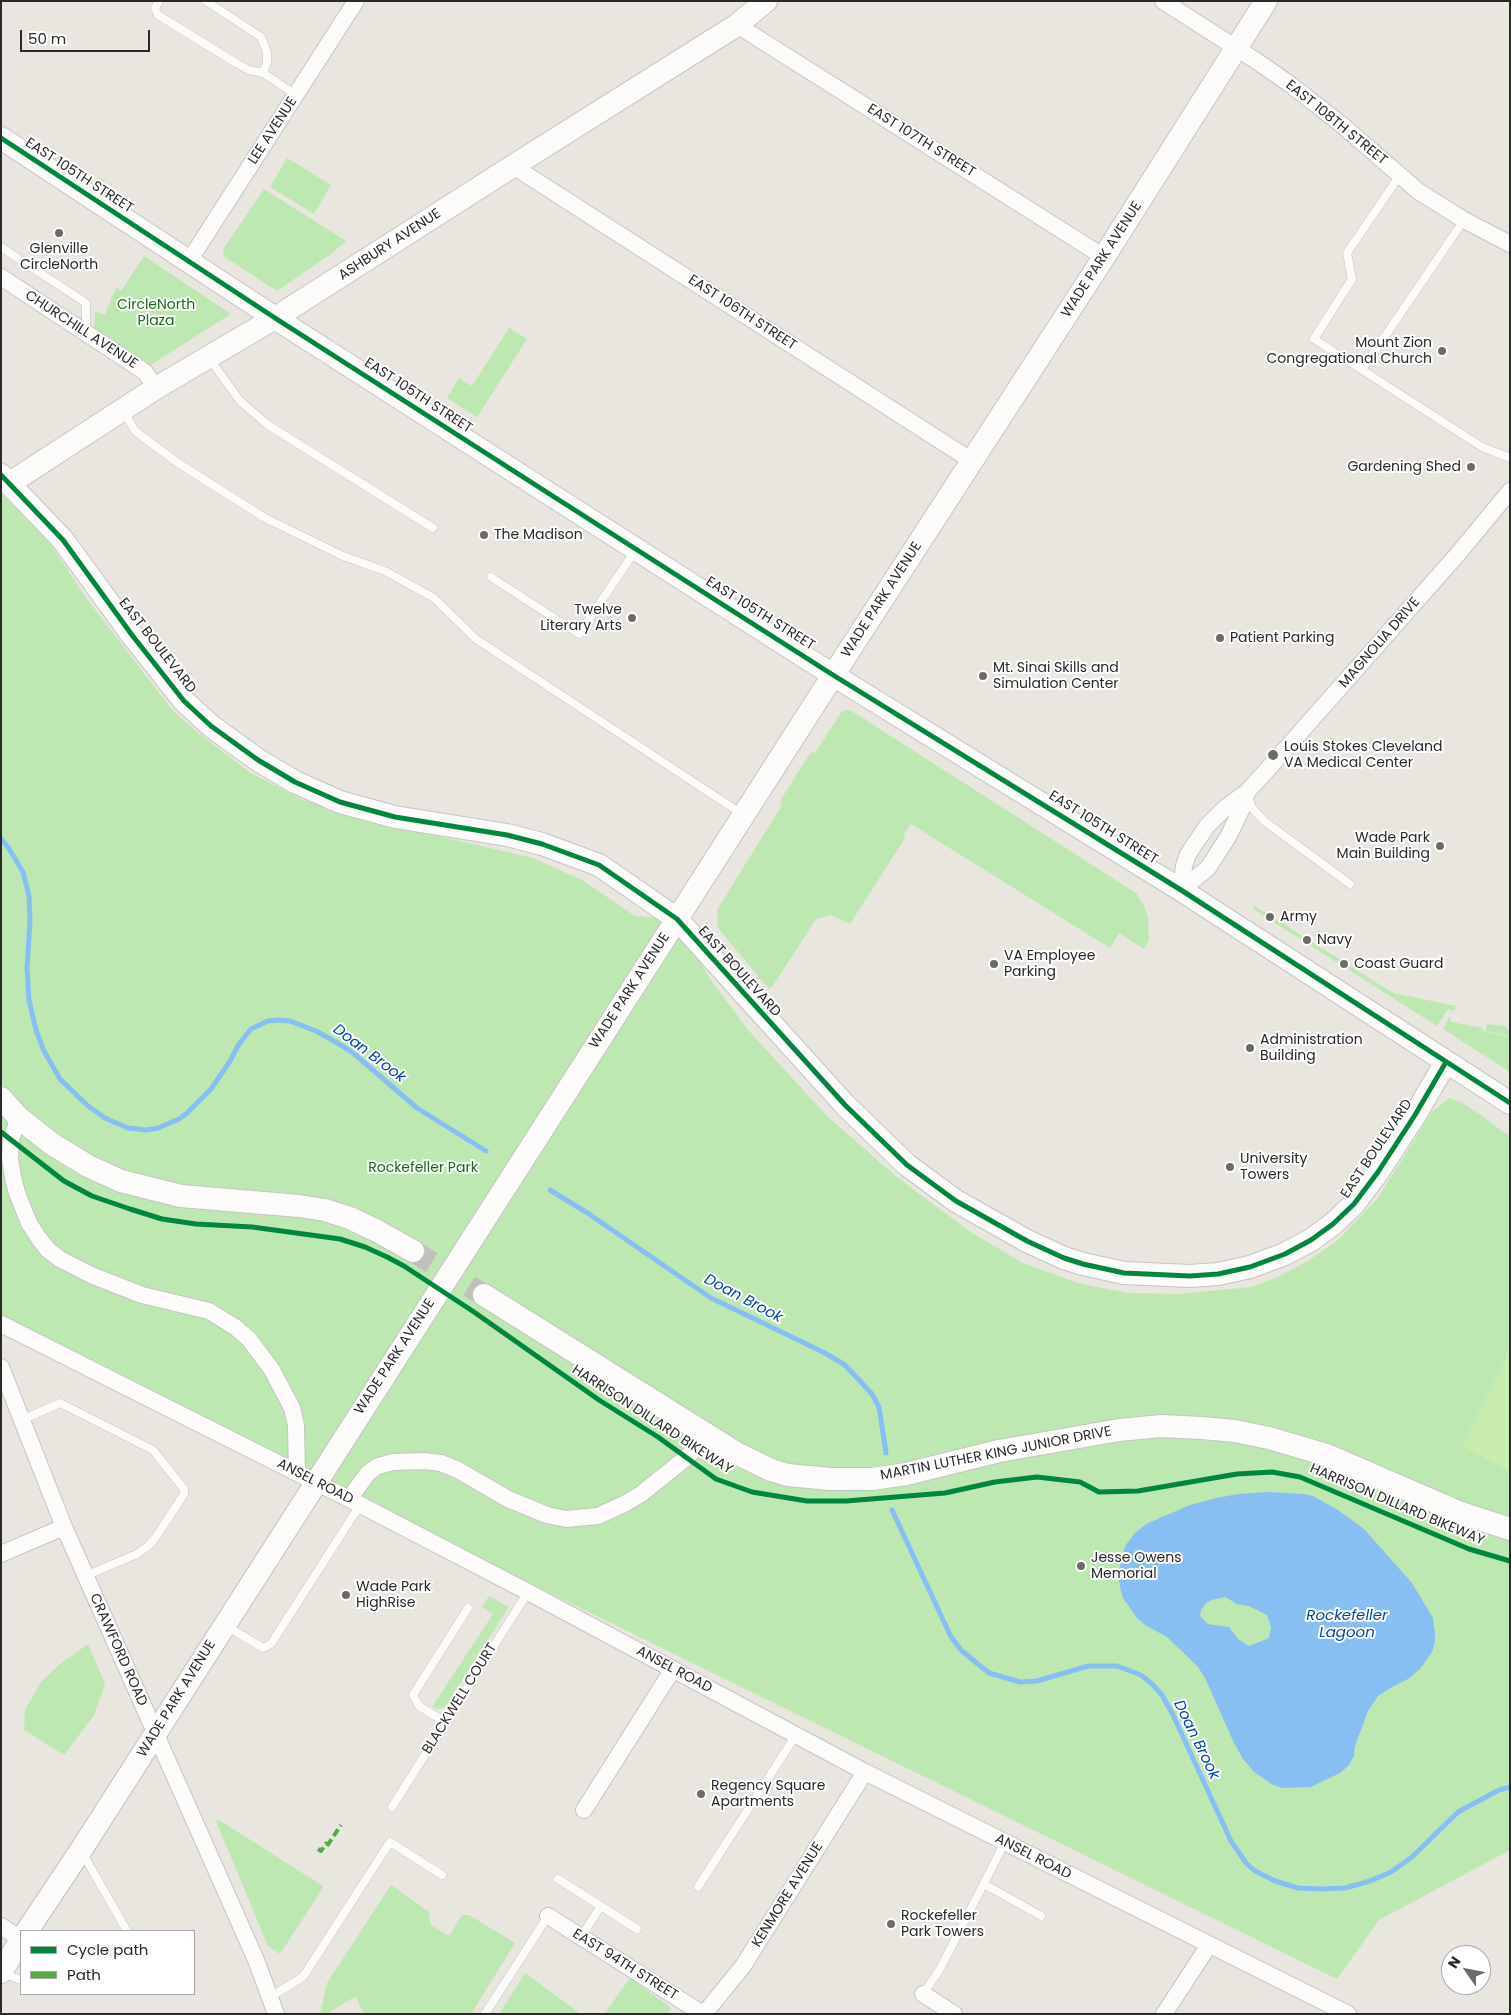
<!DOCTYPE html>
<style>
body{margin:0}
#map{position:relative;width:1511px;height:2015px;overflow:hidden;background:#e8e6de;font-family:Poppins,sans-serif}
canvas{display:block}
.frame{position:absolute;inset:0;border:2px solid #292929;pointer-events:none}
.legend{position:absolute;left:20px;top:1930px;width:175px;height:65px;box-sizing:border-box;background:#fff;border:1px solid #a9a9a9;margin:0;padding:6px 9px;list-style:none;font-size:15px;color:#292929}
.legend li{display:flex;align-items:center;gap:10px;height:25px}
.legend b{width:25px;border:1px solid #a9a9a9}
.north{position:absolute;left:1441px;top:1945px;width:50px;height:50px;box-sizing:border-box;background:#fff;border:1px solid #a9a9a9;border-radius:50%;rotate:303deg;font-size:14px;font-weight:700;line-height:20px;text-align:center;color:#292929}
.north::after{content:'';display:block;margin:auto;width:18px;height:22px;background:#6c6b68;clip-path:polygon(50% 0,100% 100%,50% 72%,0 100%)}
.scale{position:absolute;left:20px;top:30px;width:130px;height:22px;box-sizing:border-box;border:2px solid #292929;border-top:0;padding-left:6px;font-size:15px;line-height:18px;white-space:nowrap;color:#292929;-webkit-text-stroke:4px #fff;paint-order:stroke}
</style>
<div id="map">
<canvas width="1511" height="2015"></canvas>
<div class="frame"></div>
<ul class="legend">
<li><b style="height:6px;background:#00873e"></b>Cycle path</li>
<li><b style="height:6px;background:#53ab44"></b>Path</li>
</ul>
<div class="north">N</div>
<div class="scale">50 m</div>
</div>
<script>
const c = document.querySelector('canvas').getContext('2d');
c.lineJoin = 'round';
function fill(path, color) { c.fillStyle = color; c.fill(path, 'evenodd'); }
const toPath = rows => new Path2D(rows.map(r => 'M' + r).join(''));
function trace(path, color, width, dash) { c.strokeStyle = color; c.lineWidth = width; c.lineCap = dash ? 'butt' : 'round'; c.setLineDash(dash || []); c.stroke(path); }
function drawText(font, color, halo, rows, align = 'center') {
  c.font = font + ' Poppins,sans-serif'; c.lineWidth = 4; c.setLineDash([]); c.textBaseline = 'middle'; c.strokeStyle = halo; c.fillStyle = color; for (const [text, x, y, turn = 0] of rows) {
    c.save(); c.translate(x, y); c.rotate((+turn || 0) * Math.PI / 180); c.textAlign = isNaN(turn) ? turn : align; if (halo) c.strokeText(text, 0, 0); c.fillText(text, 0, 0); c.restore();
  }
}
fill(toPath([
 [287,158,331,185,314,214,270,187],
 [264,189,346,241,331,254,277,291,223,256,224,248],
 [144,256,231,314,149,366,96,332,94,326,95,313,96,312,105,315,112,296,117,288,121,291],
 [509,328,527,339,477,417,447,398,459,378,472,386],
 [1,493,52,546,84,595,172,710,202,736,251,773,303,800,386,824,533,858,582,880,635,916,677,919,710,979,749,1031,828,1117,898,1178,972,1233,1023,1263,1078,1283,1128,1293,1179,1294,1251,1287,1278,1277,1308,1261,1338,1240,1378,1198,1431,1113,1449,1098,1462,1103,1481,1115,1510,1137,1510,1850,1379,1920,1337,1979,1,1324],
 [850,710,1136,893,1143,904,1148,917,1149,940,1145,947,1144,949,1119,933,1110,948,911,824,903,836,905,838,850,924,831,915,816,919,772,987,769,989,718,928,717,910,782,805,780,801,811,752,815,753,842,711],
 [1255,906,1393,993,1456,1006,1454,1011,1448,1009,1437,1026,1253,909],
 [1450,1016,1451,1022,1483,1028,1483,1031,1510,1037,1510,1072,1443,1029],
 [1487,1024,1504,1026,1510,1031,1510,1036,1485,1031],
 [489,1596,509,1607,445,1707,438,1709,432,1707,493,1614,482,1607],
 [88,1644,105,1684,94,1715,64,1755,24,1730,25,1710,41,1682,60,1664],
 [219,1820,323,1886,323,1888,280,1954,268,1946,216,1821],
 [391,1885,429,1912,431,1925,449,1936,462,1915,469,1915,515,1943,471,2014,363,2014,356,1996,326,2014,320,2014,327,1983],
 [525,1973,581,2014,499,2014],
 [630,1978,671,2008,667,2014,604,2014]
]), '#bde8b2');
fill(toPath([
 [1510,1350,1510,1471,1462,1446]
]), '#c8edaf');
fill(toPath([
 [1268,1492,1304,1494,1313,1496,1338,1510,1364,1529,1412,1583,1433,1618,1435,1633,1435,1642,1432,1652,1420,1669,1408,1679,1392,1687,1378,1696,1368,1711,1355,1746,1354,1756,1349,1765,1340,1773,1311,1787,1283,1788,1273,1785,1254,1772,1243,1759,1234,1743,1205,1678,1198,1667,1167,1637,1145,1625,1137,1618,1123,1598,1120,1587,1118,1574,1125,1546,1135,1533,1146,1524,1190,1505,1216,1498,1239,1494],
 [1225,1597,1237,1604,1249,1606,1267,1615,1271,1627,1269,1638,1249,1646,1238,1639,1229,1627,1208,1624,1200,1616,1201,1610,1206,1603,1212,1600]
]), '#88bff3');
trace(toPath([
 [1,839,8,847,23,872,29,896,30,921,27,968,29,1000,36,1030,44,1051,60,1079,88,1106,105,1118,128,1128,147,1130,158,1128,179,1119,187,1113,211,1089,230,1061,239,1044,251,1029,268,1021,279,1020,290,1021,316,1031,334,1041,352,1052,417,1108,486,1151],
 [550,1190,589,1214,711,1298,825,1353,845,1365,872,1394,879,1407,886,1453],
 [892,1510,951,1637,962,1651,989,1673,1020,1682,1037,1681,1088,1666,1117,1666,1141,1675,1151,1683,1162,1695,1173,1715,1231,1841,1246,1863,1255,1871,1275,1881,1298,1888,1321,1889,1345,1888,1370,1881,1391,1872,1412,1857,1458,1812,1499,1790,1510,1787]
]), '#88bff3', 5);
trace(toPath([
 [413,1251,484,1295]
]), '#c2c0ba', 22, [22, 11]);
const lane = toPath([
 [159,1,155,8,158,15,236,63,249,70,263,73,296,95],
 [206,1,261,37,267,52,267,63,263,73],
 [1400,175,1347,253,1352,279,1314,339,1482,447,1510,458],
 [1,247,86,303,86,332],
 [209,358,240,401,268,425,433,528],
 [1362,370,1464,220],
 [124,412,135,431,178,463,265,518,343,556,385,571,434,598,476,639,742,814],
 [491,577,579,634,635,551],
 [1248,796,1252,808,1264,821,1350,884],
 [22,1420,60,1403,153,1450,184,1489,184,1494,156,1537,148,1546,137,1554,85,1576],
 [226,1626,263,1648,271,1644,360,1505],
 [445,1722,419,1706,413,1695,468,1608],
 [392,1807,528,1592],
 [83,1854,127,1931],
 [558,1879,637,1929],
 [984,1884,1041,1916],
 [698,1887,796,1735],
 [581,1937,601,1906],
 [2,1973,21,1980],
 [923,1994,940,1969,1005,1842],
 [270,1997,303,1977,390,1842,442,1875],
 [485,2014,548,1916]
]);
const street = toPath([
 [1163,1,1258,62,1291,85,1342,125,1418,191,1464,220,1510,244],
 [737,25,1104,257],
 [513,166,972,461],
 [189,261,356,1],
 [1,277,145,372,156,388],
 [1181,890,1184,866,1188,854,1207,826,1225,808,1247,792,1267,770,1457,555,1510,491],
 [1181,890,1208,868,1228,837,1242,808,1247,792],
 [19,1118,11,1139,10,1159,13,1177,17,1193,29,1223,38,1237,48,1250,60,1259,91,1275,142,1295,209,1311,235,1327,249,1339,272,1370,292,1408,296,1425,297,1473],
 [1,1324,349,1499,528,1592,865,1772,1348,2014],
 [1,1367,64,1527,256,1960,276,2014],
 [349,1499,368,1473,378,1466,393,1462,423,1461,441,1463,458,1470,508,1499,547,1515,566,1519,598,1516,626,1503,641,1494,686,1458,708,1436],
 [1,1554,64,1527],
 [584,1810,673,1669],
 [548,1916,703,2014],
 [1,1926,21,1939],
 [923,1994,954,2014],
 [704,2014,743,1966,865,1772],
 [1164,2014,1209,1945]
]);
const secondary = toPath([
 [1,138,275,318,548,493,833,675,1181,890,1510,1103],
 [1,475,63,540,132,635,184,701,211,726,258,760,295,782,340,802,395,817,507,835,542,844,599,865,677,919,845,1105,907,1165,956,1201,1027,1241,1064,1258,1083,1264,1124,1273,1190,1276,1218,1274,1250,1267,1285,1254,1311,1240,1333,1224,1354,1204,1378,1172,1415,1115,1446,1062],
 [10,483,156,388,275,318,513,166,737,25,766,1],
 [1,1098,19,1118,52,1144,88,1166,121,1181,181,1196,299,1206,325,1210,350,1218,377,1231,413,1251],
 [484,1295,738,1454,771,1470,788,1475,830,1479,872,1479,906,1474,999,1451,1119,1430,1161,1426,1202,1428,1235,1431,1269,1438,1327,1455,1461,1513,1510,1529],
 [27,1931,81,1850,823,691,1104,257,1266,1],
 [1,1972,21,1940]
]);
trace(lane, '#c5c4c4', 9);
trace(street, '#c5c4c4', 18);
trace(secondary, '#c5c4c4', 24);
trace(lane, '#fcfbfa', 8);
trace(street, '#fcfbfa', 16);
trace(secondary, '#fcfbfa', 22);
trace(toPath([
 [327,1846,341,1825],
 [318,1849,321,1851,327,1842]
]), '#53ab44', 4, [8, 4]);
trace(toPath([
 [1,138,275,318,548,493,833,675,1181,890,1510,1103],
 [1,475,63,540,132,635,184,701,211,726,258,760,295,782,340,802,395,817,507,835,542,844,599,865,677,919,845,1105,907,1165,956,1201,1027,1241,1064,1258,1083,1264,1124,1273,1190,1276,1218,1274,1250,1267,1285,1254,1311,1240,1333,1224,1354,1204,1378,1172,1415,1115,1446,1062],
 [1,1132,64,1181,92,1196,130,1209,162,1219,196,1224,252,1227,340,1239,365,1247,387,1257,404,1266,474,1312,599,1400,658,1437,716,1479,752,1492,807,1501,846,1501,945,1493,995,1482,1037,1477,1080,1482,1099,1492,1138,1491,1237,1474,1272,1472,1300,1477,1469,1549,1510,1561]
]), '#00873e', 5);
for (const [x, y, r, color] of [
 [59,233,5,"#6c6b68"],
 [1442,351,5,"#6c6b68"],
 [1471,467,5,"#6c6b68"],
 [484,535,5,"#6c6b68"],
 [632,618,5,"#6c6b68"],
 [1220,638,5,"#6c6b68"],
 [983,676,5,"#6c6b68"],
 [1273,755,6,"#6c6b68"],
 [1440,846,5,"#6c6b68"],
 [1270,917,5,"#6c6b68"],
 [1307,940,5,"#6c6b68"],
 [994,964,5,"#6c6b68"],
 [1344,964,5,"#6c6b68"],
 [1250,1048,5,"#6c6b68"],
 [1230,1167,5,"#6c6b68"],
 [1081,1566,5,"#6c6b68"],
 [346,1595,5,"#6c6b68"],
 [701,1794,5,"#6c6b68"],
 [891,1924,5,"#6c6b68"]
]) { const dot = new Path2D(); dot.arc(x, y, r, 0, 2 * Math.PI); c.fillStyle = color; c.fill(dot); trace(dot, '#fff', 2); }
drawText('14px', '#292929', '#fff', [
 ["EAST 108TH STREET",1336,123,39],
 ["LEE AVENUE",273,131,-57],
 ["EAST 107TH STREET",921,141,32],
 ["EAST 105TH STREET",79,176,33],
 ["ASHBURY AVENUE",390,245,-33],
 ["WADE PARK AVENUE",1102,260,-57],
 ["EAST 106TH STREET",742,313,33],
 ["CHURCHILL AVENUE",81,330,33],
 ["EAST 105TH STREET",418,396,33],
 ["WADE PARK AVENUE",882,600,-57],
 ["EAST 105TH STREET",760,614,32],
 ["MAGNOLIA DRIVE",1380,643,-49],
 ["EAST BOULEVARD",157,646,52],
 ["EAST 105TH STREET",1103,828,32],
 ["EAST BOULEVARD",739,972,48],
 ["WADE PARK AVENUE",630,991,-57],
 ["EAST BOULEVARD",1377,1149,-56],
 ["WADE PARK AVENUE",395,1357,-57],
 ["HARRISON DILLARD BIKEWAY",652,1420,33],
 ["MARTIN LUTHER KING JUNIOR DRIVE",996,1454,-11],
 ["ANSEL ROAD",315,1482,27],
 ["HARRISON DILLARD BIKEWAY",1397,1505,23],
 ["CRAWFORD ROAD",118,1650,66],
 ["ANSEL ROAD",674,1670,28],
 ["WADE PARK AVENUE",177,1699,-58],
 ["BLACKWELL COURT",460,1699,-58],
 ["ANSEL ROAD",1033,1857,27],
 ["KENMORE AVENUE",788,1895,-58],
 ["EAST 94TH STREET",625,1965,32]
]);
drawText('14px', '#292929', '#fff', [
 ["Glenville",59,249,"center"],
 ["CircleNorth",59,265,"center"],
 ["Mount Zion",1432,343,"right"],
 ["Congregational Church",1432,359,"right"],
 ["Gardening Shed",1461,467,"right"],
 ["The Madison",494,535],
 ["Twelve",622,610,"right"],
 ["Literary Arts",622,626,"right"],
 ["Patient Parking",1230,638],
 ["Mt. Sinai Skills and",993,668],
 ["Simulation Center",993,684],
 ["Louis Stokes Cleveland",1284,747],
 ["VA Medical Center",1284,763],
 ["Wade Park",1430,838,"right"],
 ["Main Building",1430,854,"right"],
 ["Army",1280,917],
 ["Navy",1317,940],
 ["VA Employee",1004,956],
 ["Parking",1004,972],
 ["Coast Guard",1354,964],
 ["Administration",1260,1040],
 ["Building",1260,1056],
 ["University",1240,1159],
 ["Towers",1240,1175],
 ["Jesse Owens",1091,1558],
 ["Memorial",1091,1574],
 ["Wade Park",356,1587],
 ["HighRise",356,1603],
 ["Regency Square",711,1786],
 ["Apartments",711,1802],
 ["Rockefeller",901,1916],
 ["Park Towers",901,1932]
], 'left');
drawText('14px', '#116d13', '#fff', [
 ["CircleNorth",156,305],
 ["Plaza",156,321],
 ["Rockefeller Park",423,1168]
]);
drawText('italic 15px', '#0047a6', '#fff', [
 ["Doan Brook",369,1054,37],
 ["Doan Brook",743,1299,28],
 ["Rockefeller",1347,1616],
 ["Lagoon",1347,1633],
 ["Doan Brook",1196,1740,64]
]);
</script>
